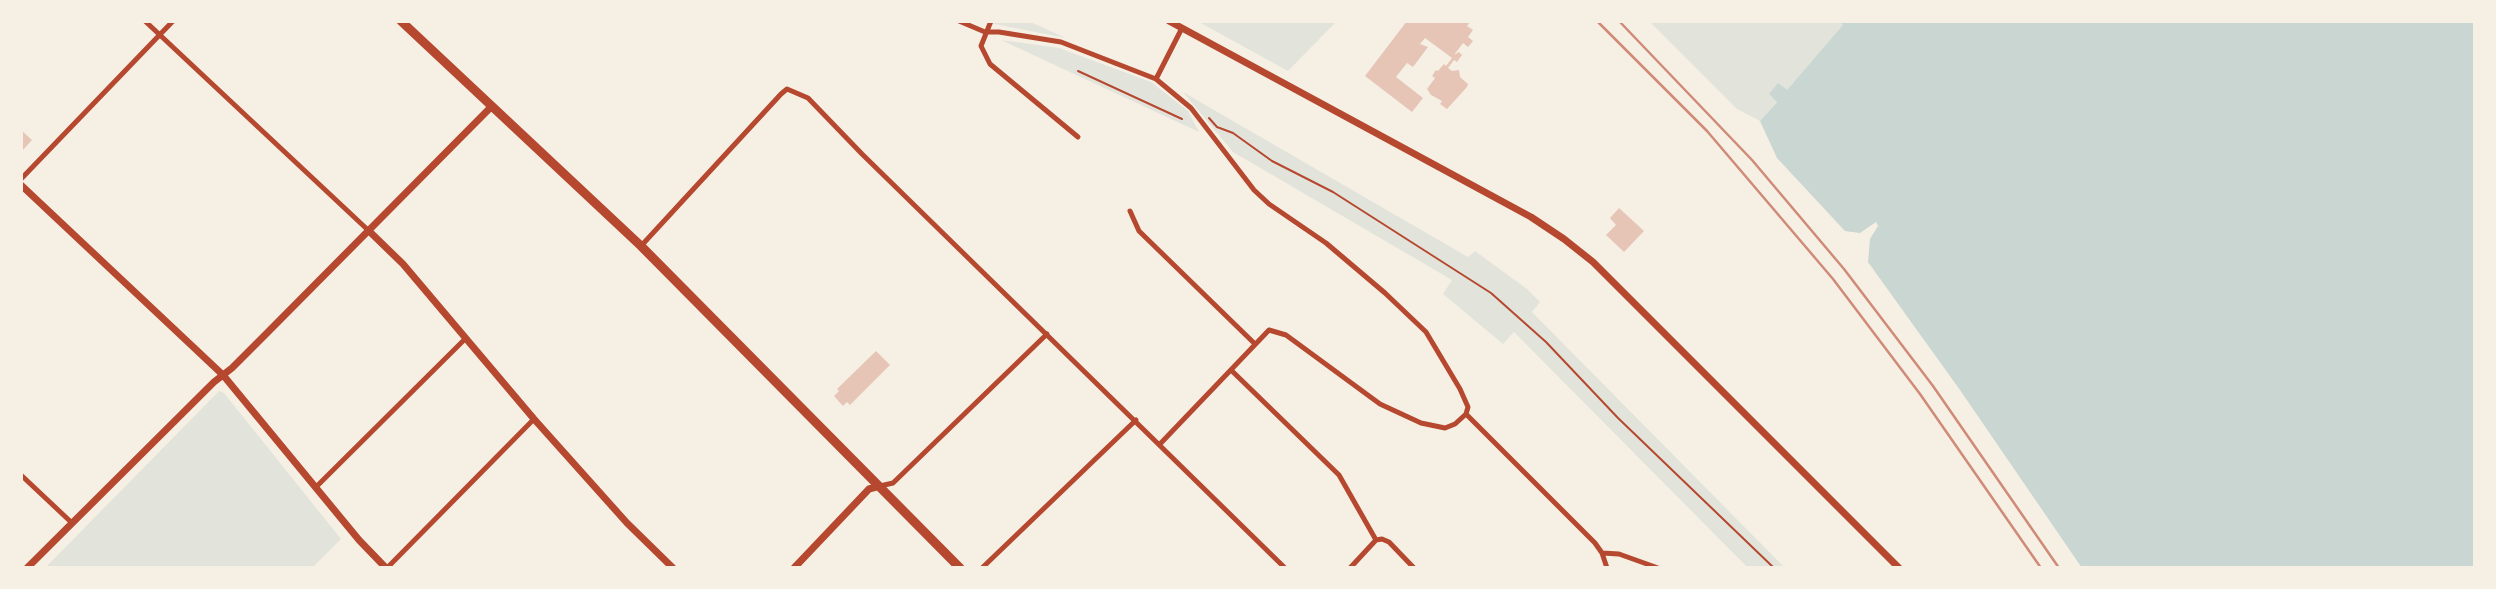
<!DOCTYPE html>
<style>
body{margin:0}
#map{position:relative;width:2496px;height:589px;overflow:hidden;background:#f6efe4;font-family:"DM Sans",sans-serif}
canvas{display:block}
.frame{position:absolute;inset:0;border:23px solid #f6efe4;pointer-events:none}
</style>
<div id="map">
<canvas width="2496" height="589"></canvas>
<div class="frame"></div>
</div>
<script>
const c = document.querySelector('canvas').getContext('2d');
c.lineJoin = 'round';
function fill(path, color) { c.fillStyle = color; c.fill(path, 'evenodd'); }
const toPath = rows => new Path2D(rows.map(r => 'M' + r).join(''));
function trace(path, color, width, dash) { c.strokeStyle = color; c.lineWidth = width; c.lineCap = dash ? 'butt' : 'round'; c.setLineDash(dash || []); c.stroke(path); }
fill(toPath([
 [979,21,1028,21,1066,38],
 [1197,21,1337,21,1288,71],
 [1649,21,1839,21,1844,25,1760,121,1737,109],
 [1001,40,1059,48,1151,82,1188,111,1199,132],
 [1183,92,1468,257,1475,251,1527,289,1540,302,1532,312,1785,568,1748,568,1514,332,1503,344,1443,294,1452,280,1233,152],
 [219,391,224,393,341,539,312,568,45,568]
]), '#e2e4dc');
fill(toPath([
 [1839,21,2475,21,2475,568,2082,568,1960,390,1868,262,1870,239,1878,226,1876,222,1860,233,1845,231,1777,158,1760,121,1777,102,1769,94,1774,88,1778,83,1787,90,1843,25]
]), '#c9d6d2');
fill(toPath([
 [1407,21,1471,21,1467,26,1473,30,1468,37,1473,41,1468,47,1463,43,1454,55,1459,52,1462,55,1457,62,1454,60,1448,68,1452,71,1459,70,1460,77,1468,84,1467,87,1447,109,1440,104,1442,101,1431,95,1427,89,1435,78,1432,76,1436,70,1438,71,1444,64,1446,66,1452,58,1425,38,1420,44,1428,47,1413,67,1407,63,1396,77,1423,98,1412,112,1365,76],
 [21,130,32,140,21,152],
 [1619,208,1644,231,1624,252,1606,235,1616,225,1610,218],
 [876,351,890,365,850,405,847,402,843,406,834,396,839,391,837,389]
]), '#e6c5b7');
trace(toPath([
 [1078,71,1182,119],
 [1209,118,1217,127,1233,133,1272,161,1333,192,1491,293,1546,342,1618,418,1774,568]
]), '#b5482f', 2);
trace(toPath([
 [145,21,369,231],
 [959,21,985,32,999,32,1061,42,1156,79,1191,108,1254,190,1269,204,1326,243,1385,293,1426,332,1460,389,1468,407,1466,414,1455,424,1445,428,1421,423,1380,404,1286,335,1269,330,1160,444],
 [991,21,981,46,990,64,1078,137],
 [1156,79,1182,28],
 [21,179,173,21],
 [1130,211,1139,231,1255,344],
 [641,246,781,94,787,89,808,98,862,154,1285,568],
 [1231,370,1339,475,1376,540],
 [1466,414,1595,543,1602,553,1607,568],
 [21,475,72,523],
 [880,486,893,483,1047,334],
 [315,488,466,338],
 [1376,540,1382,539,1389,542,1414,568],
 [1602,553,1619,554,1658,568],
 [387,568,534,419],
 [982,568,1136,420],
 [1350,568,1376,540]
]), '#b5482f', 5);
trace(toPath([
 [1169,21,1531,217,1564,239,1593,262,1899,568],
 [21,185,223,375,359,540,386,568],
 [369,231,403,264,534,419,627,523,673,568],
 [27,568,214,382,232,368,268,332,492,106],
 [794,568,869,489,880,486]
]), '#b5482f', 7);
trace(toPath([
 [401,21,641,246,960,568]
]), '#b5482f', 9);
trace(toPath([
 [1597,21,1707,131,1833,279,1920,394,2041,568],
 [1619,21,1752,160,1844,269,1933,386,2059,568]
]), '#cf8b77', 2.5);
</script>
